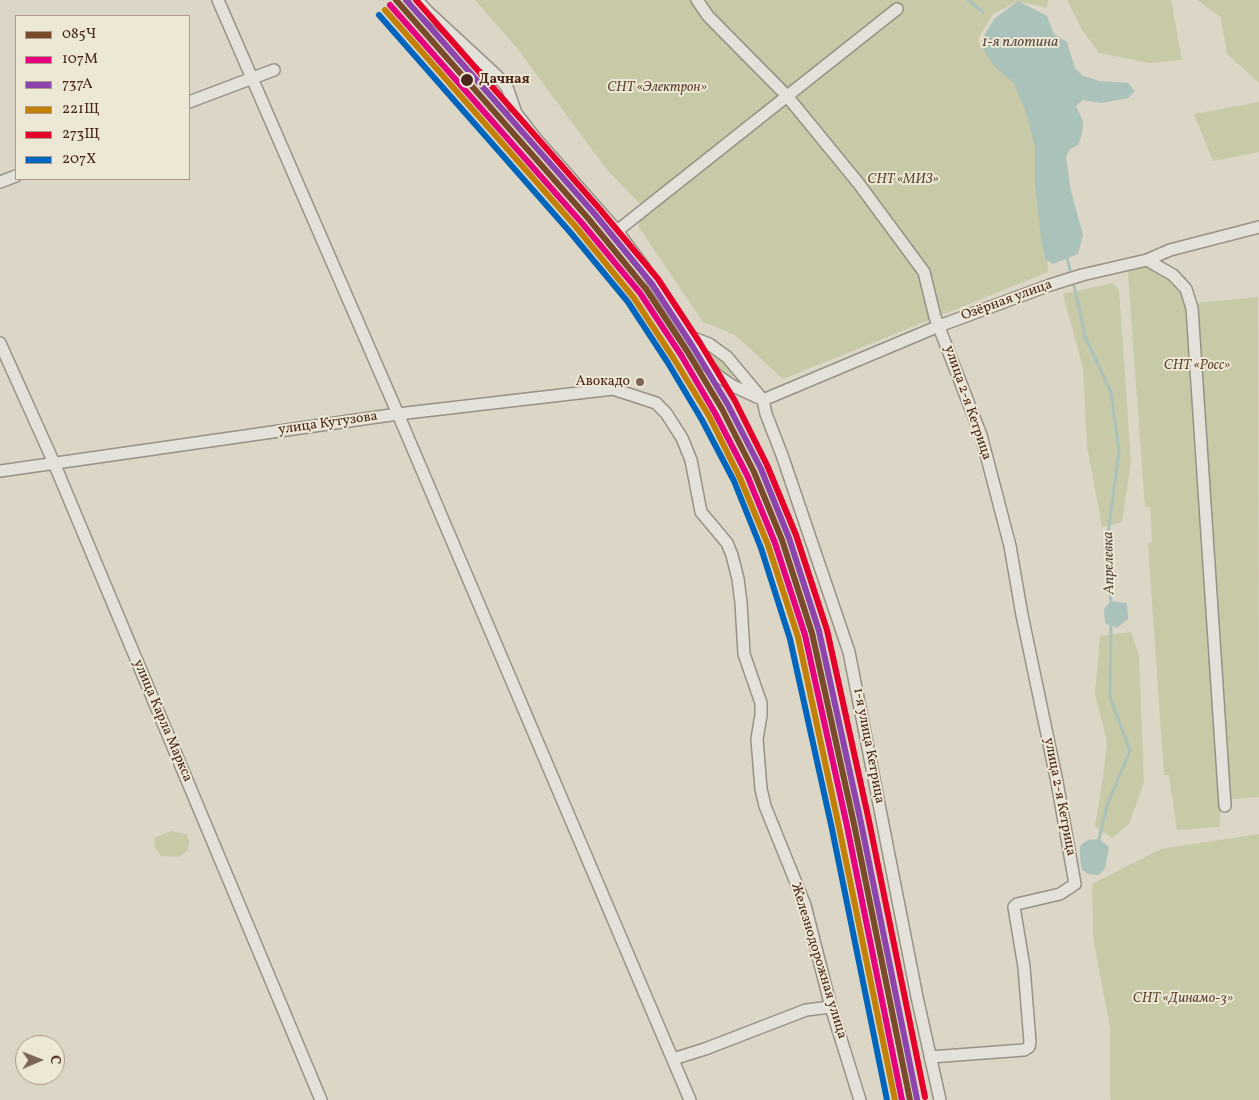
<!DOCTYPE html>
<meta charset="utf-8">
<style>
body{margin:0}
#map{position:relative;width:1259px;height:1100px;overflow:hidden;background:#dbd6c6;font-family:Vollkorn,serif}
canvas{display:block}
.legend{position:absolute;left:15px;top:15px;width:175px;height:165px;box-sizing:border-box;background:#ede7d5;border:1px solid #ab9a8a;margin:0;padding:6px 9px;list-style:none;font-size:15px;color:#49271a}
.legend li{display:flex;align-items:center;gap:10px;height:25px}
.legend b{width:25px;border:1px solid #ab9a8a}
.north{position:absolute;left:15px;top:1035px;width:50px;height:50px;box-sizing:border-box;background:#ede7d5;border:1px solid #ab9a8a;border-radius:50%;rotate:89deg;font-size:14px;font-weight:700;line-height:20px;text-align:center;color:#49271a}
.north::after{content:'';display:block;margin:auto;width:18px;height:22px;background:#7c6456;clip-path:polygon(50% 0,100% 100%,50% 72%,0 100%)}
</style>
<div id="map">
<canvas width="1259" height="1100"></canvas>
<ul class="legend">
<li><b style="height:6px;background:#7a4b2a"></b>085Ч</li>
<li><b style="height:6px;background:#e5007d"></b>107М</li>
<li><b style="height:6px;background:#8e44ad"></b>737А</li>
<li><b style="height:6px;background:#c38008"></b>221Щ</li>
<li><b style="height:6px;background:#e4002b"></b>273Щ</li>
<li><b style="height:6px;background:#0065bd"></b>207Х</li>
</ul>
<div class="north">С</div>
</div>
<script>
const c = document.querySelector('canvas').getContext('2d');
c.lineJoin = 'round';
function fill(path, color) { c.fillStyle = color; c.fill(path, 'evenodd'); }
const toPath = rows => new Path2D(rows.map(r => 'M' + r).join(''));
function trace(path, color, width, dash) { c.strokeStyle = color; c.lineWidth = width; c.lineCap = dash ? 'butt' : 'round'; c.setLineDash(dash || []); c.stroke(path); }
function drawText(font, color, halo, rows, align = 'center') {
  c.font = font + ' Vollkorn,serif'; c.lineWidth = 4; c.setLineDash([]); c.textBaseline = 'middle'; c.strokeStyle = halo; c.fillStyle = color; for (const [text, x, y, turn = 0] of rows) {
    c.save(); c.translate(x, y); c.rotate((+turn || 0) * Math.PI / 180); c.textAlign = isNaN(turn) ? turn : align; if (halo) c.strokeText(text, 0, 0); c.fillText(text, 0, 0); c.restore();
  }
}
fill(toPath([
 [475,0,1048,0,1047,8,1018,1,993,14,979,37,978,43,993,51,1016,69,1041,140,1048,272,783,379,735,335,703,322,638,226,645,209,607,170,517,48],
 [1067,0,1171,0,1182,60,1150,63,1099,53,1081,28],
 [1197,0,1259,0,1259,83,1227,54,1221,17],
 [1259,102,1259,152,1213,161,1194,114],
 [1127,261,1168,264,1186,277,1194,303,1258,297,1259,797,1222,800,1219,827,1177,830,1169,775,1164,775,1148,543,1152,542,1150,507,1145,507],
 [1113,283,1119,290,1131,463,1122,522,1102,527,1087,446,1083,368,1063,294],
 [710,351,731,366,733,376,726,377,717,369,709,355],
 [1131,632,1139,655,1144,783,1129,824,1112,838,1095,826,1103,778,1107,742,1095,694,1100,636],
 [171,831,186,834,189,841,188,850,179,857,161,856,155,848,154,838],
 [1259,834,1259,1100,1111,1100,1110,1096,1110,1028,1093,937,1092,884,1161,849]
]), '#c8c9a7');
fill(toPath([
 [1018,1,1047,16,1054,34,1067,42,1075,68,1083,76,1100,81,1128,83,1135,91,1128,98,1102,103,1083,100,1076,106,1083,121,1082,134,1078,145,1070,149,1066,157,1071,191,1083,235,1078,254,1053,264,1045,259,1041,238,1035,185,1035,147,1025,110,1014,83,995,67,986,54,981,41,994,19],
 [1111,601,1127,603,1128,619,1117,628,1105,623,1104,609],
 [1099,839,1109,847,1105,868,1099,875,1089,874,1082,870,1080,859,1080,847,1083,843,1089,840]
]), '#aac2b9');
trace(toPath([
 [968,0,983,12],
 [1067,258,1070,270],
 [1074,286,1086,339,1111,392,1119,450,1107,543,1111,604],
 [1099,839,1107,805,1130,751,1110,697,1111,622]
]), '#aac2b9', 3);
const street = toPath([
 [218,0,398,414,690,1100],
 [417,0,427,11,496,75,507,87,516,113,536,139,617,231,644,267,706,364,718,376,733,386,759,398],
 [697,0,708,16,787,96,859,184,924,272,935,317,981,435,1010,546,1022,615,1057,782,1075,884,1060,894,1017,904,1014,907,1024,967,1030,1042,1029,1047,1024,1050,930,1057],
 [189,102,274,70],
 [0,182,16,176],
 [617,231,897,9],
 [1147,260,1173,275,1186,289,1192,308,1225,806],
 [688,336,709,344,727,357,763,400,766,414,782,455,849,652,917,997,940,1100],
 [0,343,54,463,321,1100],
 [763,400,939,326,1050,285,1082,275,1147,260,1170,250,1259,227],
 [0,471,398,414,613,389,656,403,666,413,682,438,691,460,701,512,727,543,732,555,738,579,741,603,744,654,761,703,761,715,757,739,761,789,765,806,805,905,831,1007,860,1100],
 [673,1059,705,1049,806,1010,831,1007]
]);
trace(street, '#989186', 14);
trace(street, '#e4e1da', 11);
trace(toPath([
 [396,0,587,217,646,289,687,351,722,409,754,472,782,540,812,633,854,824,910,1100]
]), '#7a4b2a', 6);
trace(toPath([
 [390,5,581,222,640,293,681,355,715,413,747,475,775,543,805,635,847,826,902,1100]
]), '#e5007d', 6);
trace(toPath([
 [406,0,593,212,652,284,693,347,728,405,761,469,789,538,819,631,861,823,917,1099]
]), '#8e44ad', 6);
trace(toPath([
 [385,10,576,227,634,298,674,359,709,416,740,478,768,545,798,637,839,827,895,1100]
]), '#c38008', 6);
trace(toPath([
 [416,0,598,207,658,279,700,343,735,401,767,465,796,535,827,630,869,821,925,1097]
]), '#e4002b', 6);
trace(toPath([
 [379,15,570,232,628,302,668,363,702,420,734,481,761,548,790,639,832,829,887,1100]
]), '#0065bd', 6);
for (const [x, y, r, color] of [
 [467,80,7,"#49271a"],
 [640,382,5,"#7c6456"]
]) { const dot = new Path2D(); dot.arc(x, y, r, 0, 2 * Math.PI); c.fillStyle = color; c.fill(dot); trace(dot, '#ede7d5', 2); }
drawText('bold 14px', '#49271a', '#ede7d5', [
 ["Дачная",479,80]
], 'left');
drawText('italic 14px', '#5f4531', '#ede7d5', [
 ["СНТ «Электрон»",657,88],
 ["СНТ «МИЗ»",903,180],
 ["СНТ «Росс»",1197,366],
 ["СНТ «Динамо-3»",1183,999]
]);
drawText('14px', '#49271a', '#ede7d5', [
 ["Озёрная улица",1007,301,-20],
 ["улица 2-я Кетрица",967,403,71],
 ["улица Кутузова",328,424,-8],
 ["улица Карла Маркса",162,721,67],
 ["1-я улица Кетрица",868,746,79],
 ["улица 2-я Кетрица",1059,797,79],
 ["Железнодорожная улица",818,961,73]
]);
drawText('14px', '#49271a', '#ede7d5', [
 ["Авокадо",630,382]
], 'right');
drawText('italic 15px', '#5c4c40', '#ede7d5', [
 ["1-я плотина",1020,43],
 ["Апрелевка",1110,563,-91]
]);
</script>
